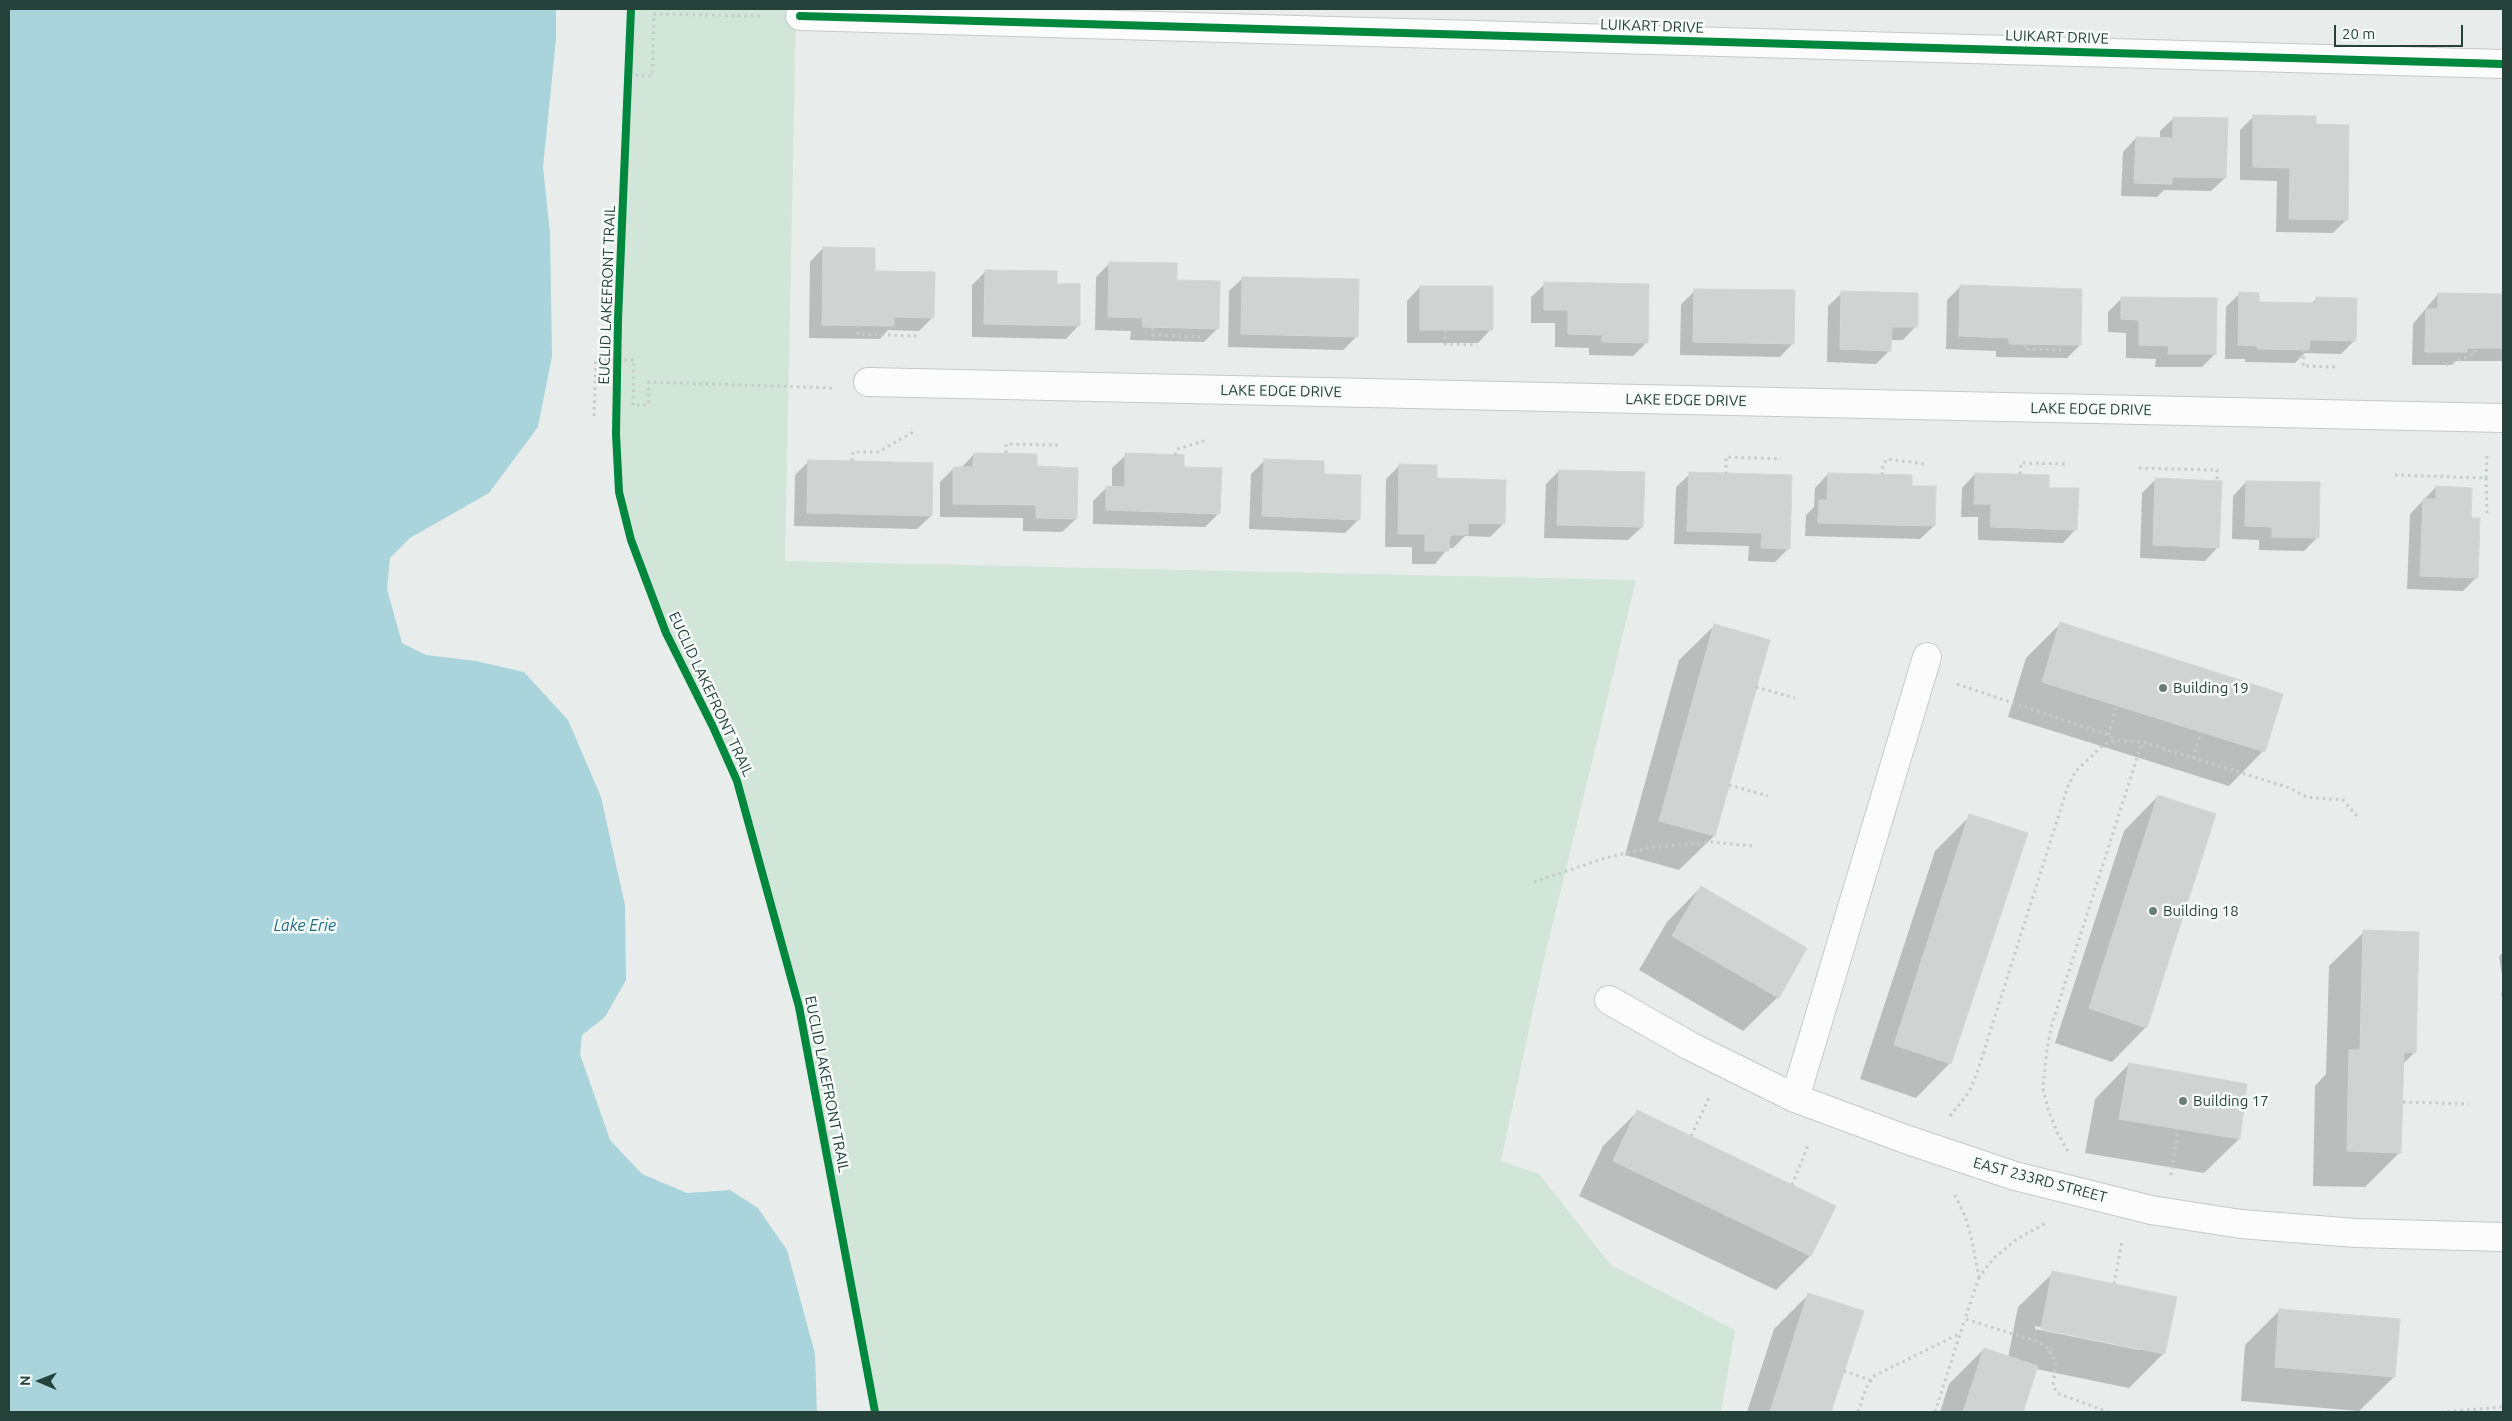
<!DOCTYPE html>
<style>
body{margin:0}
#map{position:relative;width:2512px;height:1421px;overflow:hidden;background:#e8edeb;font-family:Ubuntu,sans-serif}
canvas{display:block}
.frame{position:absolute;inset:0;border:10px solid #24423a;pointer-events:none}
.north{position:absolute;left:15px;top:1356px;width:50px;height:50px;-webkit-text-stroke:4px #f7fbf9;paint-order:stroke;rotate:271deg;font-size:14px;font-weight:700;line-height:20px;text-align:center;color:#24423a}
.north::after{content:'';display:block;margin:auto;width:18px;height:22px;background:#24423a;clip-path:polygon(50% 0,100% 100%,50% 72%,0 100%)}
.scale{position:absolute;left:2334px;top:25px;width:129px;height:22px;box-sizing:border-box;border:2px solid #24423a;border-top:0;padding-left:6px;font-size:15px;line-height:18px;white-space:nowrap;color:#24423a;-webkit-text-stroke:4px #f7fbf9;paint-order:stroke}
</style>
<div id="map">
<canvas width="2512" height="1421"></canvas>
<div class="frame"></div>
<div class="north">N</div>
<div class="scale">20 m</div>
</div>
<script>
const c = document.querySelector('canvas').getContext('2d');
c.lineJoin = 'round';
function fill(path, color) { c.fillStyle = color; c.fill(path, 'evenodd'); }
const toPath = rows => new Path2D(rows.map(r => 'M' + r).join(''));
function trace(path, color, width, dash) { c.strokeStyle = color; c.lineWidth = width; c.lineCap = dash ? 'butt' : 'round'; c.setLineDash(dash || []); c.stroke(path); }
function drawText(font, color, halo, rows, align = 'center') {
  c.font = font + ' Ubuntu,sans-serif'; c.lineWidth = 5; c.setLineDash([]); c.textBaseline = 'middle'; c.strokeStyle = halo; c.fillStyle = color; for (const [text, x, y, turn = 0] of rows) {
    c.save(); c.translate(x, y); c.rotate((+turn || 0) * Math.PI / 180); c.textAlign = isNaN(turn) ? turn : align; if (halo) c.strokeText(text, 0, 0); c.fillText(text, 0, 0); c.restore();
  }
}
fill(toPath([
 [631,9,796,9,785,561,1636,580,1542,968,1501,1161,1539,1174,1611,1265,1735,1330,1721,1412,875,1412,799,1007,737,781,713,726,666,633,631,540,619,492,616,434,618,319]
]), '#d1e6d8');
fill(toPath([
 [9,9,556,9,556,39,543,167,550,233,552,356,538,427,489,493,410,538,390,558,387,589,402,643,426,655,476,661,524,672,568,720,601,797,625,905,626,980,605,1017,582,1035,580,1054,610,1140,642,1174,687,1193,730,1190,758,1208,787,1250,815,1354,817,1412,9,1412]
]), '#a9d4db');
fill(toPath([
 [2254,116,2315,125,2346,220,2333,233,2276,232,2277,181,2240,180,2240,130],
 [2174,118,2225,178,2211,191,2164,190,2157,197,2121,196,2123,152,2136,138,2160,139,2160,131],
 [823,248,873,272,933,317,919,331,888,330,880,339,809,338,810,262],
 [1110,263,1176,281,1218,328,1204,342,1130,340,1131,331,1095,330,1096,277],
 [985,272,1056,285,1079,325,1066,339,972,337,972,285],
 [1243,278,1357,336,1343,350,1228,347,1229,291],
 [1545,284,1646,343,1633,356,1589,355,1589,348,1555,347,1555,323,1531,323,1531,297],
 [1420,287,1491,329,1478,343,1407,343,1407,301],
 [1960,287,2080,345,2067,358,1996,357,1996,351,1946,349,1947,300],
 [1695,291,1793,343,1780,357,1680,355,1681,304],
 [1842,293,1916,326,1903,340,1890,340,1890,350,1876,364,1827,362,1828,306],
 [2239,294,2258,303,2311,304,2317,298,2355,340,2341,354,2305,353,2295,363,2245,362,2245,359,2225,359,2226,307],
 [2438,294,2503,295,2502,361,2456,361,2452,365,2412,365,2413,324],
 [2122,298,2215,354,2202,367,2155,367,2156,359,2126,358,2126,333,2108,332,2108,312],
 [974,454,1036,468,1076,519,1062,532,1023,531,1023,518,940,517,940,482,954,468,961,468],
 [1126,455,1183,468,1219,513,1205,527,1093,524,1093,501,1107,487,1112,487,1112,468],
 [1265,460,1323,475,1358,520,1345,533,1249,529,1251,474],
 [809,461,931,516,917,529,794,526,795,475],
 [1400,465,1436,479,1504,523,1490,537,1465,536,1453,548,1448,548,1435,564,1412,564,1412,547,1385,547,1386,479],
 [1559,471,1642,527,1628,540,1544,538,1546,484],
 [1690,474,1789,548,1775,562,1748,561,1749,546,1674,544,1676,487],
 [1828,474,1911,487,1934,526,1920,539,1805,536,1806,515,1814,507,1815,488],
 [1975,474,2047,489,2076,529,2063,543,1978,540,1978,517,1961,517,1962,488],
 [2155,480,2218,547,2205,561,2140,558,2142,493],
 [2246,482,2318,537,2304,551,2259,550,2259,540,2232,539,2233,496],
 [2436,487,2470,519,2477,577,2463,591,2407,589,2410,514],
 [2060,624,2263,751,2229,786,2008,717,2026,658],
 [1714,626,1768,641,1714,836,1679,870,1625,855,1679,660],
 [2158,796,2146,1027,2112,1062,2055,1043,2124,831],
 [1970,816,1950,1063,1916,1098,1860,1079,1935,851],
 [1701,887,1778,997,1743,1031,1639,970,1667,922],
 [2364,932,2415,1052,2402,1065,2400,1152,2365,1187,2313,1186,2315,1086,2326,1074,2329,966],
 [2503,953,2503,981,2499,956],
 [2129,1064,2239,1139,2204,1173,2085,1153,2095,1099],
 [1637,1112,1834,1206,1810,1256,1776,1290,1579,1196,1603,1146],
 [2053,1273,2164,1353,2129,1388,2036,1369,2022,1412,1940,1412,1949,1384,1984,1349,2008,1358,2018,1307],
 [2035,1326,2140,1347,2140,1350,2035,1329],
 [1809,1294,1862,1312,1830,1412,1747,1412,1774,1329],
 [2280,1310,2394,1377,2359,1411,2241,1401,2245,1345]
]), '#0003');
const building = toPath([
 [2253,115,2316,116,2316,124,2349,125,2348,220,2289,219,2290,168,2253,167,2253,115],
 [2173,117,2228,118,2226,178,2172,177,2172,184,2134,183,2136,137,2173,138,2173,117],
 [823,247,875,248,875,271,935,272,934,318,894,317,894,326,822,325,823,247],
 [1109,262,1177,263,1177,280,1220,281,1219,329,1143,327,1143,318,1108,317,1109,262],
 [985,270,1057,271,1057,284,1080,284,1080,326,984,324,985,270],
 [1242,277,1359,279,1358,337,1241,334,1242,277],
 [1544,282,1649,284,1648,343,1602,342,1602,335,1568,334,1568,310,1544,310,1544,282],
 [1960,285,2082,289,2081,345,2009,344,2009,338,1959,336,1960,285],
 [1420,286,1493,286,1493,330,1420,330,1420,286],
 [1694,289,1795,290,1794,344,1693,342,1694,289],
 [1841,291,1918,293,1918,327,1892,327,1891,351,1840,349,1841,291],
 [2239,292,2259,293,2259,302,2316,303,2316,297,2357,298,2356,341,2310,340,2309,350,2258,349,2258,346,2238,345,2239,292],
 [2438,293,2503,294,2503,348,2467,348,2467,352,2425,352,2426,309,2438,309,2438,293],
 [2121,297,2217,298,2216,354,2168,354,2169,346,2139,345,2139,320,2121,319,2121,297],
 [974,453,1037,454,1037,466,1078,468,1077,519,1036,518,1036,505,953,504,953,467,973,467,974,453],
 [1125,453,1184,455,1184,467,1222,468,1220,514,1106,510,1106,486,1125,487,1125,453],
 [1264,459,1324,461,1324,474,1361,475,1360,520,1262,516,1264,459],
 [808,460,933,463,932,516,807,513,808,460],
 [1399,464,1437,465,1437,478,1506,480,1505,524,1468,523,1468,535,1450,535,1449,551,1425,551,1425,534,1398,534,1399,464],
 [1559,470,1645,472,1643,527,1557,525,1559,470],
 [1689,472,1792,475,1790,549,1761,548,1762,533,1687,531,1689,472],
 [1828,473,1912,475,1912,486,1936,486,1935,526,1818,523,1819,500,1827,500,1828,473],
 [1975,473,2049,475,2049,488,2079,488,2077,530,1991,527,1991,504,1974,504,1975,473],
 [2155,478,2222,481,2219,548,2153,545,2155,478],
 [2246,481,2320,482,2319,538,2272,537,2272,527,2245,526,2246,481],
 [2436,486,2472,488,2471,518,2480,518,2478,578,2420,576,2423,499,2436,499,2436,486],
 [2060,622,2283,694,2265,752,2042,682,2060,622],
 [1714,624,1770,640,1715,836,1659,821,1714,624],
 [2158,795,2216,814,2147,1028,2089,1008,2158,795],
 [1969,814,2028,833,1951,1064,1894,1045,1969,814],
 [1701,886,1807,948,1779,998,1672,936,1701,886],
 [2363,930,2419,932,2416,1053,2404,1052,2401,1153,2347,1151,2349,1050,2360,1050,2363,930],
 [2129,1063,2247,1084,2240,1139,2119,1119,2129,1063],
 [1637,1110,1836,1206,1811,1256,1613,1161,1637,1110],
 [2052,1271,2177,1297,2165,1354,2041,1329,2052,1271],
 [1808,1293,1864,1311,1831,1412,1770,1412,1808,1293],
 [2279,1309,2400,1319,2395,1377,2275,1367,2279,1309],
 [1984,1348,2038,1366,2023,1412,1963,1412,1984,1348]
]);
fill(building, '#cfd4d2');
trace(building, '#d1d6d4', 1);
const minor = toPath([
 [800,16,2503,64],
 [868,382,2503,418],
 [1609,1000,1690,1046,1795,1098,1905,1139,2015,1176,2151,1210,2241,1224,2356,1233,2503,1237],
 [1795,1098,1927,657]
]);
trace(minor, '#c5cac8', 30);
trace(toPath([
 [629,75,652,76,654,14,763,16],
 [858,325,858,334,918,336],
 [1153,328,1153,335,1200,337],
 [1445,330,1445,344,1477,345],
 [2025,344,2025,349,2065,350],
 [2304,350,2303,366,2338,367],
 [2446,365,2475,354,2476,348],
 [594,416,596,360,634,360,633,405,648,405,649,382,832,388],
 [1006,453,1006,444,1062,445],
 [1175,455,1177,449,1204,441],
 [852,461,853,452,878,452,915,431],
 [2139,468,2217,470,2217,481],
 [1726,474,1726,457,1781,459],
 [2020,474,2021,463,2068,464],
 [1882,475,1883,465,1887,459,1926,464],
 [2395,475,2486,478,2487,453],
 [2486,478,2487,515],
 [1957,684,2108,735,2115,740],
 [1756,687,1795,698],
 [2108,735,2117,705],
 [2193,758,2201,732],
 [1729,785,1768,796],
 [1534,882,1605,858,1648,848,1710,842,1754,846],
 [2501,995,2503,994],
 [2403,1102,2469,1104],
 [1950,1116,1969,1092,1977,1073,2068,786,2075,772,2103,745,2116,740,2142,742,2290,788,2306,797,2343,800,2357,816],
 [1691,1136,1710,1096],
 [2068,1151,2057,1132,2048,1109,2043,1088,2047,1048,2052,1024,2142,742],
 [2171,1175,2178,1129],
 [1792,1185,1809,1143],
 [1955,1195,1965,1216,1971,1236,1979,1277,1994,1258,2017,1239,2046,1223],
 [1979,1277,1965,1319,2039,1342,2049,1349,2056,1363,2053,1385,2057,1393,2108,1412],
 [2114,1284,2122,1241],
 [1844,1371,1870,1380],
 [1858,1412,1866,1388,1874,1376,1961,1333],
 [1935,1412,1965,1319],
 [2441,1412,2503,1407]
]), '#c3ccca', 3, [2.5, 4]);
trace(minor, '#fcfcfc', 28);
trace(toPath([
 [631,9,618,319,616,434,619,492,631,540,666,633,713,727,737,781,799,1007,875,1412],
 [800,16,2503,64]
]), '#00873e', 8);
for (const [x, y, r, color] of [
 [2163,688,5,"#697e78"],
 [2153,911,5,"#697e78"],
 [2183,1101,5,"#697e78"]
]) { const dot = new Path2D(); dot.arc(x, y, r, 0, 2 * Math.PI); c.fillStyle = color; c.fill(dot); trace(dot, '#f7fbf9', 2); }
drawText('15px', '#24423a', '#f7fbf9', [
 ["LUIKART DRIVE",1652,26,2],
 ["LUIKART DRIVE",2057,37,2],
 ["EUCLID LAKEFRONT TRAIL",607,295,-88],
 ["LAKE EDGE DRIVE",1281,391,1],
 ["LAKE EDGE DRIVE",1686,400,1],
 ["LAKE EDGE DRIVE",2091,409,1],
 ["EUCLID LAKEFRONT TRAIL",711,694,65],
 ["EUCLID LAKEFRONT TRAIL",827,1084,79],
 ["EAST 233RD STREET",2040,1180,15]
]);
drawText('15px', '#24423a', '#f7fbf9', [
 ["Building 19",2173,688],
 ["Building 18",2163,911],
 ["Building 17",2193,1101]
], 'left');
drawText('italic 16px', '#1c6f80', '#f7fbf9', [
 ["Lake Erie",305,926]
]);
</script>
